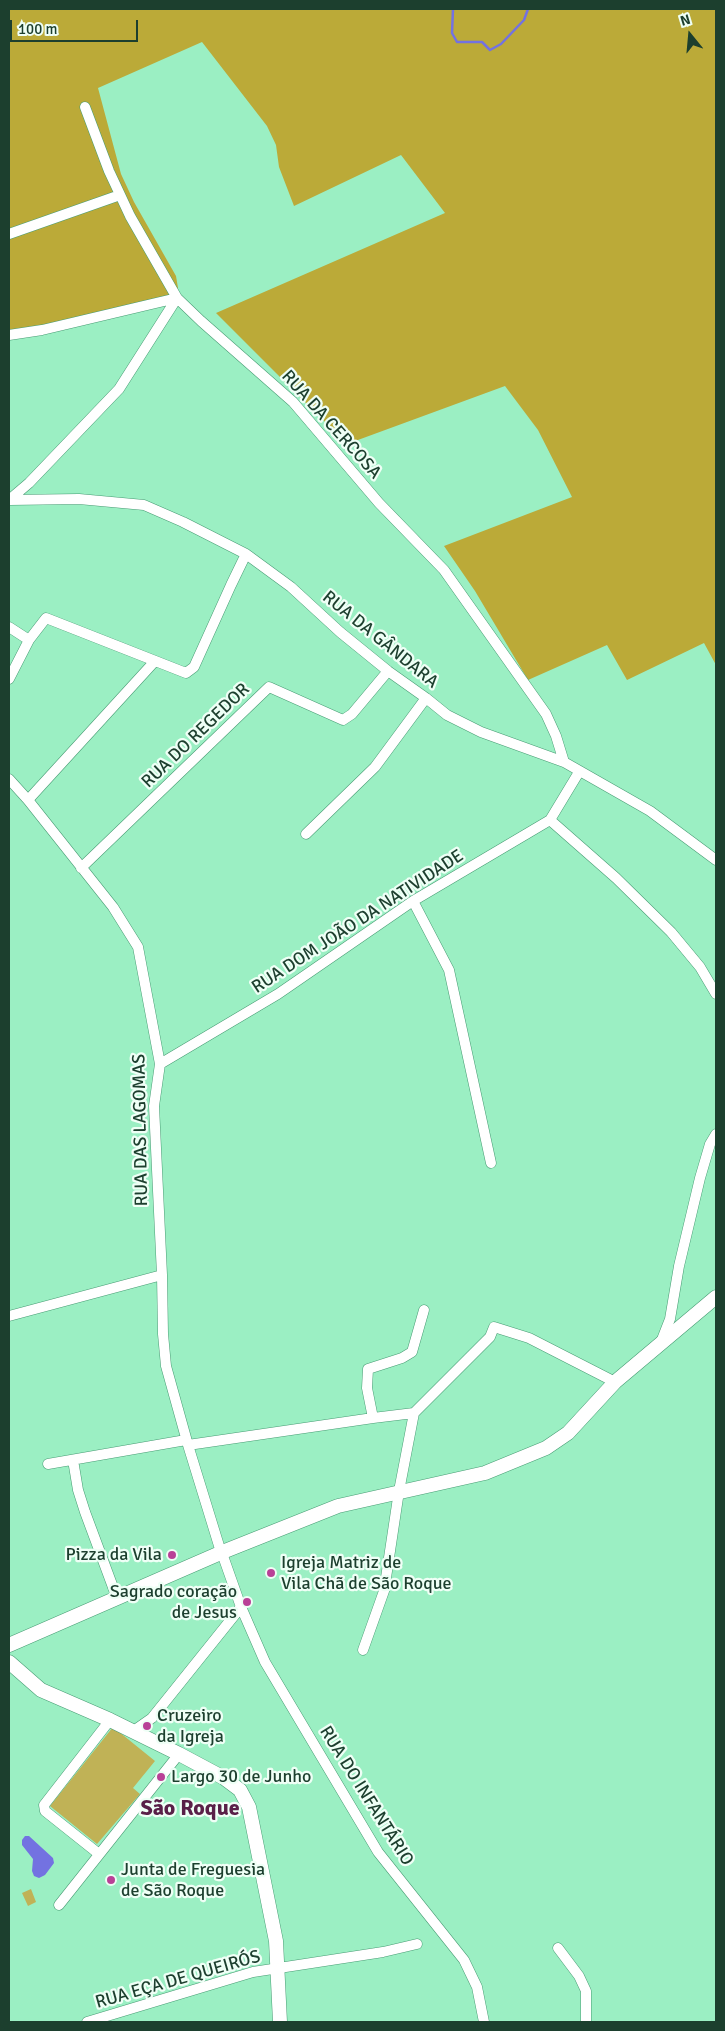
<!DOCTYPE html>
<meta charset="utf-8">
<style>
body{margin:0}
#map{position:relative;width:725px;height:2031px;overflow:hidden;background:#9befc3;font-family:Signika,sans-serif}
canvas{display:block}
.frame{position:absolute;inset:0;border:10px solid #1c3f2e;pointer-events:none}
.north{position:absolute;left:665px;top:10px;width:50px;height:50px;-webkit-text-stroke:4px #effff6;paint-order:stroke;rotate:343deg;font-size:14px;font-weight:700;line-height:20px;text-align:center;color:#1c3f2e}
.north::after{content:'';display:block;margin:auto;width:18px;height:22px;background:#1c3f2e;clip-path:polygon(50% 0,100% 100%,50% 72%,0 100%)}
.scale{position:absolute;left:10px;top:20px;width:128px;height:22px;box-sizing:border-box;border:2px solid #1c3f2e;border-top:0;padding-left:6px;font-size:15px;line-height:18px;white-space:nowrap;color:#1c3f2e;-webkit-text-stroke:4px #effff6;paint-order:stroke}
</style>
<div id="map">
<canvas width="725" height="2031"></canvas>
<div class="frame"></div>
<div class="north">N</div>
<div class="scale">100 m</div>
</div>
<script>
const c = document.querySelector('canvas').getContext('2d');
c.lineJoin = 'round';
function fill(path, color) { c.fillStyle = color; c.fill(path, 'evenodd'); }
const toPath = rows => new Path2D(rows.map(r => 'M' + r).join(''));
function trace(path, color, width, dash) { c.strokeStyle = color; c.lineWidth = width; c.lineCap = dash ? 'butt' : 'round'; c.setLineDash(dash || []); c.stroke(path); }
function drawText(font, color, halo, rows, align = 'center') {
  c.font = font + ' Signika,sans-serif'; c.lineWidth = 4.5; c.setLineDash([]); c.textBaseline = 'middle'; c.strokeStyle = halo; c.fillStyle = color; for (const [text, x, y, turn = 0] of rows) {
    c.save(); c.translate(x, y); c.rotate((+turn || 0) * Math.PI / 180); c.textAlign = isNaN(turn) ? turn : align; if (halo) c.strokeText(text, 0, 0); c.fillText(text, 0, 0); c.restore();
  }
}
fill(toPath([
 [113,1727,155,1761,133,1788,140,1794,97,1844,50,1806],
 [31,1889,36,1902,28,1906,22,1893]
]), '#c0b256');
fill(toPath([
 [9,9,716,9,716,665,704,643,627,680,607,645,528,680,475,591,444,546,572,497,538,430,505,386,347,444,216,313,445,213,401,155,294,206,279,167,276,145,267,126,202,42,98,88,121,174,134,202,176,276,178,288,175,295,36,327,9,330]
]), '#bbaa38');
fill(toPath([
 [25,1836,29,1836,53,1858,54,1863,45,1875,39,1878,34,1876,32,1871,33,1859,22,1845,22,1840]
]), '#7372e1');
trace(toPath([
 [453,9,452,33,457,42,482,42,490,50,501,44,524,20,528,9]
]), '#7372e1', 2.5);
const street = toPath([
 [85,107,109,171,130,216,177,298,201,321,293,402,379,503,444,570,546,714,556,736,564,762],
 [9,234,120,195],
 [9,335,42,330,177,298],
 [9,500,79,499,144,505,183,522,246,554,291,587,340,632,388,671,426,698,447,715,481,732,564,762,650,811,716,860],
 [9,500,29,483,119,389,177,298],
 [9,627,29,640],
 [9,679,29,640,46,618,186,673,194,667,231,585,246,554],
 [9,779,28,800,113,907,138,947,160,1064,154,1106,162,1275,163,1334,166,1366,188,1445,220,1549],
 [28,800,155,661],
 [550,820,616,878,671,932,700,967,716,994],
 [306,834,375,767,426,698],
 [81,868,269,687,343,720,352,714,388,671],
 [413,901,449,970,491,1163],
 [160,1064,278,994,413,901,550,820,579,772],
 [9,1316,162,1275],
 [661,1342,670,1319,679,1266,700,1178,710,1144,716,1134],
 [414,1413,490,1337,494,1327,529,1338,615,1382],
 [188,1445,373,1418],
 [73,1460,78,1490,85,1512,117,1598],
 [48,1464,186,1440],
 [241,1607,265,1662,378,1852,464,1960,477,1987,484,2022],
 [363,1650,384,1591,399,1491,414,1413,373,1418,367,1388,368,1369,402,1358,412,1352,424,1310],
 [132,1732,152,1718,241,1607,223,1556],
 [99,1854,45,1811,44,1805,110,1720],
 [59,1905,179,1754],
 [558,1948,579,1976,586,1991,586,2022],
 [87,2022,253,1972,383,1952,417,1944]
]);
const secondary = toPath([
 [225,1551,338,1506,485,1473,546,1448,568,1433,615,1382,716,1297],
 [9,1645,218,1554],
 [9,1662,41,1690,110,1720,179,1754,224,1778,240,1790,249,1807,276,1941,280,2022]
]);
trace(street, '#489c74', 11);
trace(secondary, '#489c74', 15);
trace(street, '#fff', 10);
trace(secondary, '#fff', 14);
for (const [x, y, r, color] of [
 [172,1555,5,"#b94197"],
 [271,1573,5,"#b94197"],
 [247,1602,5,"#b94197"],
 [147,1726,5,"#b94197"],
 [161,1777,5,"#b94197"],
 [111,1880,5,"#b94197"]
]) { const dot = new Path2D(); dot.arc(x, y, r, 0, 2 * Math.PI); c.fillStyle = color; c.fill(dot); trace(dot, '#effff6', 2); }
drawText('18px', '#1c3f2e', '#effff6', [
 ["RUA DA CERCOSA",331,425,48],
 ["RUA DA GÂNDARA",380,640,39],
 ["RUA DO REGEDOR",196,736,-44],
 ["RUA DOM JOÃO DA NATIVIDADE",358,922,-33],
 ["RUA DAS LAGOMAS",141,1130,-91],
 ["RUA DO INFANTÁRIO",366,1796,58],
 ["RUA EÇA DE QUEIRÓS",178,1980,-16]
]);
drawText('18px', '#1c3f2e', '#effff6', [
 ["Pizza da Vila",162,1555,"right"],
 ["Igreja Matriz de",281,1563],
 ["Vila Chã de São Roque",281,1584],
 ["Sagrado coração",237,1592,"right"],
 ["de Jesus",237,1613,"right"],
 ["Cruzeiro",157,1716],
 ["da Igreja",157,1737],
 ["Largo 30 de Junho",171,1777],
 ["Junta de Freguesia",121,1870],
 ["de São Roque",121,1891]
], 'left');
drawText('bold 22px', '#592048', '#effff6', [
 ["São Roque",190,1809]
]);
</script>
